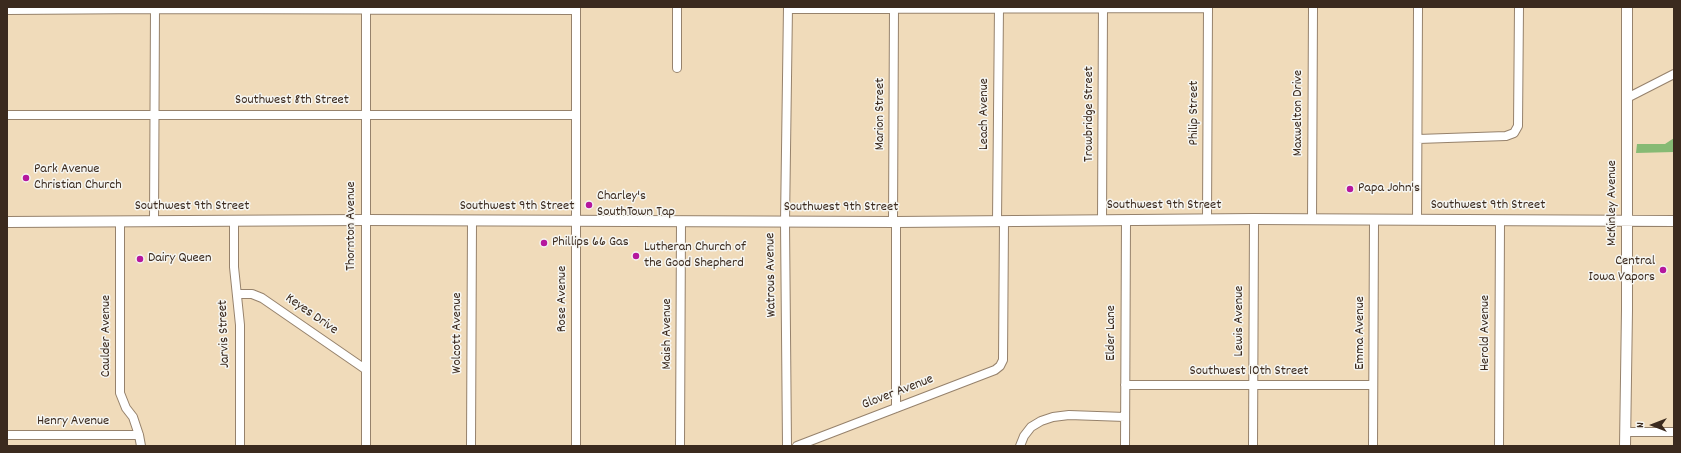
<!DOCTYPE html>
<style>
body{margin:0}
#map{position:relative;width:1681px;height:453px;overflow:hidden;background:#f0dbba;font-family:Dekko,sans-serif}
canvas{display:block}
.frame{position:absolute;inset:0;border:8px solid #3b2a1e;pointer-events:none}
.north{position:absolute;left:1633px;top:405px;width:40px;height:40px;-webkit-text-stroke:3px #f6f6f2;paint-order:stroke;rotate:270deg;font-size:11px;font-weight:700;line-height:16px;text-align:center;color:#3b2a1e}
.north::after{content:'';display:block;margin:auto;width:14px;height:18px;background:#3b2a1e;clip-path:polygon(50% 0,100% 100%,50% 72%,0 100%)}
</style>
<div id="map">
<canvas width="1681" height="453"></canvas>
<div class="frame"></div>
<div class="north">N</div>
</div>
<script>
const c = document.querySelector('canvas').getContext('2d');
c.lineJoin = 'round';
function fill(path, color) { c.fillStyle = color; c.fill(path, 'evenodd'); }
const toPath = rows => new Path2D(rows.map(r => 'M' + r).join(''));
function trace(path, color, width, dash) { c.strokeStyle = color; c.lineWidth = width; c.lineCap = dash ? 'butt' : 'round'; c.setLineDash(dash || []); c.stroke(path); }
function drawText(font, color, halo, rows, align = 'center') {
  c.font = font + ' Dekko,sans-serif'; c.lineWidth = 3; c.setLineDash([]); c.textBaseline = 'middle'; c.strokeStyle = halo; c.fillStyle = color; for (const [text, x, y, turn = 0] of rows) {
    c.save(); c.translate(x, y); c.rotate((+turn || 0) * Math.PI / 180); c.textAlign = isNaN(turn) ? turn : align; if (halo) c.strokeText(text, 0, 0); c.fillText(text, 0, 0); c.restore();
  }
}
fill(toPath([
 [1674,138,1674,152,1636,153,1637,144,1665,144]
]), '#86ba74');
const minor = toPath([
 [788,9,1208,8],
 [7,10,155,9,576,10],
 [677,68,677,7],
 [1627,98,1674,74],
 [7,115,576,115],
 [1418,139,1506,136,1514,133,1518,126,1519,7],
 [1207,219,1208,7],
 [1102,220,1103,7],
 [1312,220,1313,7],
 [1417,220,1418,7],
 [120,221,120,393,126,408,133,417,139,435,141,446],
 [154,221,155,7],
 [234,221,234,267,240,325,240,446],
 [997,221,999,7],
 [893,222,894,7],
 [896,222,896,408],
 [237,294,252,294,262,298,365,369],
 [1125,385,1373,385],
 [1625,432,1674,432],
 [7,435,139,435],
 [366,446,366,7],
 [471,446,472,221],
 [576,446,576,7],
 [680,446,681,221],
 [787,446,785,222,788,7],
 [797,446,995,370,1000,366,1003,360,1004,221],
 [1020,446,1024,436,1031,427,1041,421,1053,417,1069,415,1125,417],
 [1125,446,1126,220],
 [1253,446,1254,219],
 [1373,446,1374,220],
 [1499,446,1500,221]
]);
const major = toPath([
 [7,222,365,220,896,222,1254,219,1674,221],
 [1625,446,1627,310,1627,7]
]);
trace(minor, '#96826c', 10);
trace(major, '#96826c', 12);
trace(minor, '#fff', 8);
trace(major, '#fff', 10);
for (const [x, y, r, color] of [
 [26,178,4,"#b5179e"],
 [1350,189,4,"#b5179e"],
 [589,205,4,"#b5179e"],
 [544,243,4,"#b5179e"],
 [636,256,4,"#b5179e"],
 [140,259,4,"#b5179e"],
 [1663,270,4,"#b5179e"]
]) { const dot = new Path2D(); dot.arc(x, y, r, 0, 2 * Math.PI); c.fillStyle = color; c.fill(dot); trace(dot, '#f6f6f2', 1.5); }
drawText('14px', '#3b2a1e', '#f6f6f2', [
 ["Southwest 8th Street",292,101],
 ["Philip Street",1195,113,-90],
 ["Maxwelton Drive",1299,113,-90],
 ["Marion Street",881,114,-90],
 ["Leach Avenue",985,114,-90],
 ["Trowbridge Street",1090,114,-90],
 ["McKinley Avenue",1613,203,-90],
 ["Southwest 9th Street",1164,206],
 ["Southwest 9th Street",1488,206],
 ["Southwest 9th Street",192,207],
 ["Southwest 9th Street",517,207],
 ["Southwest 9th Street",841,208],
 ["Thornton Avenue",352,226,-90],
 ["Watrous Avenue",772,275,-91],
 ["Rose Avenue",563,299,-90],
 ["Keyes Drive",311,315,35],
 ["Lewis Avenue",1240,321,-90],
 ["Wolcott Avenue",458,333,-90],
 ["Elder Lane",1112,333,-90],
 ["Emma Avenue",1361,333,-90],
 ["Herold Avenue",1486,333,-90],
 ["Jarvis Street",225,334,-92],
 ["Maish Avenue",668,334,-90],
 ["Caulder Avenue",107,336,-90],
 ["Southwest 10th Street",1249,372],
 ["Glover Avenue",898,393,-21],
 ["Henry Avenue",73,422]
]);
drawText('14px', '#3b2a1e', '#f6f6f2', [
 ["Park Avenue",34,170],
 ["Christian Church",34,186],
 ["Papa John's",1358,189],
 ["Charley's",597,197],
 ["SouthTown Tap",597,213],
 ["Phillips 66 Gas",552,243],
 ["Lutheran Church of",644,248],
 ["the Good Shepherd",644,264],
 ["Dairy Queen",148,259],
 ["Central",1655,262,"right"],
 ["Iowa Vapors",1655,278,"right"]
], 'left');
</script>
